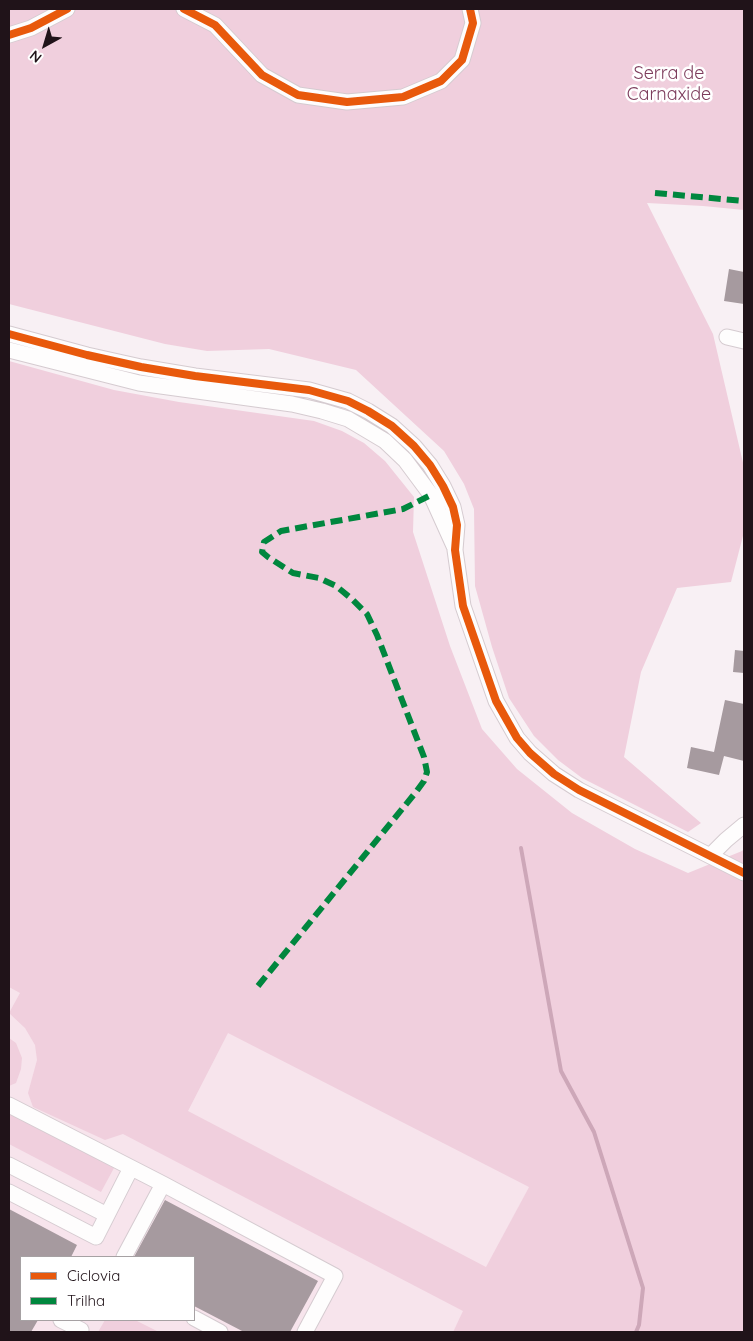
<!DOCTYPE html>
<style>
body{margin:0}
#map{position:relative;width:753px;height:1341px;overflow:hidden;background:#f8f0f4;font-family:Quicksand,sans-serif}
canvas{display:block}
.frame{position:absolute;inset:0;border:10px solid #201319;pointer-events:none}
.legend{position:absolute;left:20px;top:1256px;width:175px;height:65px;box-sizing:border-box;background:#fff;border:1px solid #a6a1a3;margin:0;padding:6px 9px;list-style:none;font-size:15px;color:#201319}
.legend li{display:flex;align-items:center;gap:10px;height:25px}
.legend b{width:25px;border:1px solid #a6a1a3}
.north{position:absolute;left:20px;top:20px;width:50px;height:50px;-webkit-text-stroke:4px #fff;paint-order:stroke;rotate:219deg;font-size:14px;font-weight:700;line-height:20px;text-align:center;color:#201319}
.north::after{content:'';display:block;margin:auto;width:18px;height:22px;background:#201319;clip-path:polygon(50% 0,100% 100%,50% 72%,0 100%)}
</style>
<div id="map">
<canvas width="753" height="1341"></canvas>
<div class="frame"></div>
<ul class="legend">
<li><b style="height:6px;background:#e8590c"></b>Ciclovia</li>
<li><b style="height:6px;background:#00873e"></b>Trilha</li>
</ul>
<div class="north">N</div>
</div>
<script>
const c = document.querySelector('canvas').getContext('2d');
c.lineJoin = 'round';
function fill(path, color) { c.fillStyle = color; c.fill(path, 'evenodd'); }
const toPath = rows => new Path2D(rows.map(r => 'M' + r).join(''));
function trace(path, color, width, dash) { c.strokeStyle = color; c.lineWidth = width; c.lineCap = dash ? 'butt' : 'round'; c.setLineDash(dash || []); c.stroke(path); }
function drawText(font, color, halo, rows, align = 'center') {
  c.font = font + ' Quicksand,sans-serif'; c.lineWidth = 5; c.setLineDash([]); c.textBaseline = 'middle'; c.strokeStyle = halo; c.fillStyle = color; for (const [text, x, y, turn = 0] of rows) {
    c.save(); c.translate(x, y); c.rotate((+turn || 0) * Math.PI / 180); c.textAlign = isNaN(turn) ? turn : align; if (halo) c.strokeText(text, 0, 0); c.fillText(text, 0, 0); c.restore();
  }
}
fill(toPath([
 [9,872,547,1153,453,1332,9,1332],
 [21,1257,194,1257,194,1320,21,1320]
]), '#f7e4ec');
fill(toPath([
 [9,9,744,9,744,210,703,206,647,203,713,334,744,467,744,532,731,582,677,588,641,672,624,757,701,823,688,832,582,778,558,760,534,736,509,698,492,647,475,586,474,509,464,484,444,451,356,370,269,349,207,351,165,344,9,304],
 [9,361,114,390,179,402,314,421,342,431,364,443,385,461,414,497,413,532,450,646,482,729,517,769,572,813,635,849,688,873,742,851,744,849,744,1332,453,1332,463,1311,123,1134,105,1140,33,1107,28,1093,37,1060,35,1045,25,1028,9,1013,20,993,9,987],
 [228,1033,529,1187,486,1267,188,1111],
 [9,1038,16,1043,22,1058,21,1069,16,1083,9,1086],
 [9,1113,114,1168,101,1192,9,1144],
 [105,1320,135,1320,159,1332,98,1332]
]), '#f0cfdd');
trace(toPath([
 [521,848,561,1071,594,1132,643,1288,639,1325,636,1332]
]), '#cda7b8', 4);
fill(toPath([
 [729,269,744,272,744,304,724,301],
 [735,650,744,651,744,673,733,672],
 [725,700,744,704,744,761,724,756,719,775,687,768,691,747,714,752],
 [165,1200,318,1281,290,1332,244,1332,194,1306,194,1257,134,1257],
 [9,1209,77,1245,71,1257,21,1257,21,1320,38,1320,31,1332,9,1332]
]), '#a69a9f');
const minor = toPath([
 [184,9,215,25,262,75,298,95,347,102,403,97,441,81,462,60,473,23,470,9],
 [9,35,31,28,67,9],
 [9,334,87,355,141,367,195,376,309,390,348,401,368,411,392,426,414,446,430,465,443,486,453,507,457,525,455,550,463,606,496,701,517,738,530,753,554,774,579,790,744,873],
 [727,337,744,341],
 [9,350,139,383,292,404,322,411,348,419,385,441,405,460,431,495,454,546],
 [711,855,726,840,744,825],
 [9,1105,163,1184,335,1276,305,1332],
 [9,1165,107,1215],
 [9,1192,96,1237,131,1168],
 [124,1257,163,1184],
 [194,1318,220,1332],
 [61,1320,81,1330]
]);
trace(minor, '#d5cbd0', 17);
trace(minor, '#fefdfd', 15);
trace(toPath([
 [655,193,744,201],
 [258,986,416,792,424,781,427,772,424,757,377,635,367,614,353,600,336,586,319,578,293,573,268,557,262,552,264,542,281,531,403,509,431,495]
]), '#00873e', 6, [12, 6]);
trace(toPath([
 [184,9,215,25,262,75,298,95,347,102,403,97,441,81,462,60,473,23,470,9],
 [9,35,31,28,67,9],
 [9,334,87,355,141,367,195,376,309,390,348,401,368,411,392,426,414,446,430,465,443,486,453,507,457,525,455,550,463,606,496,701,517,738,530,753,554,774,579,790,744,873]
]), '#e8590c', 8);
drawText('18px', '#7d3c5c', '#fff', [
 ["Serra de",669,74],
 ["Carnaxide",669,95]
]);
</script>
